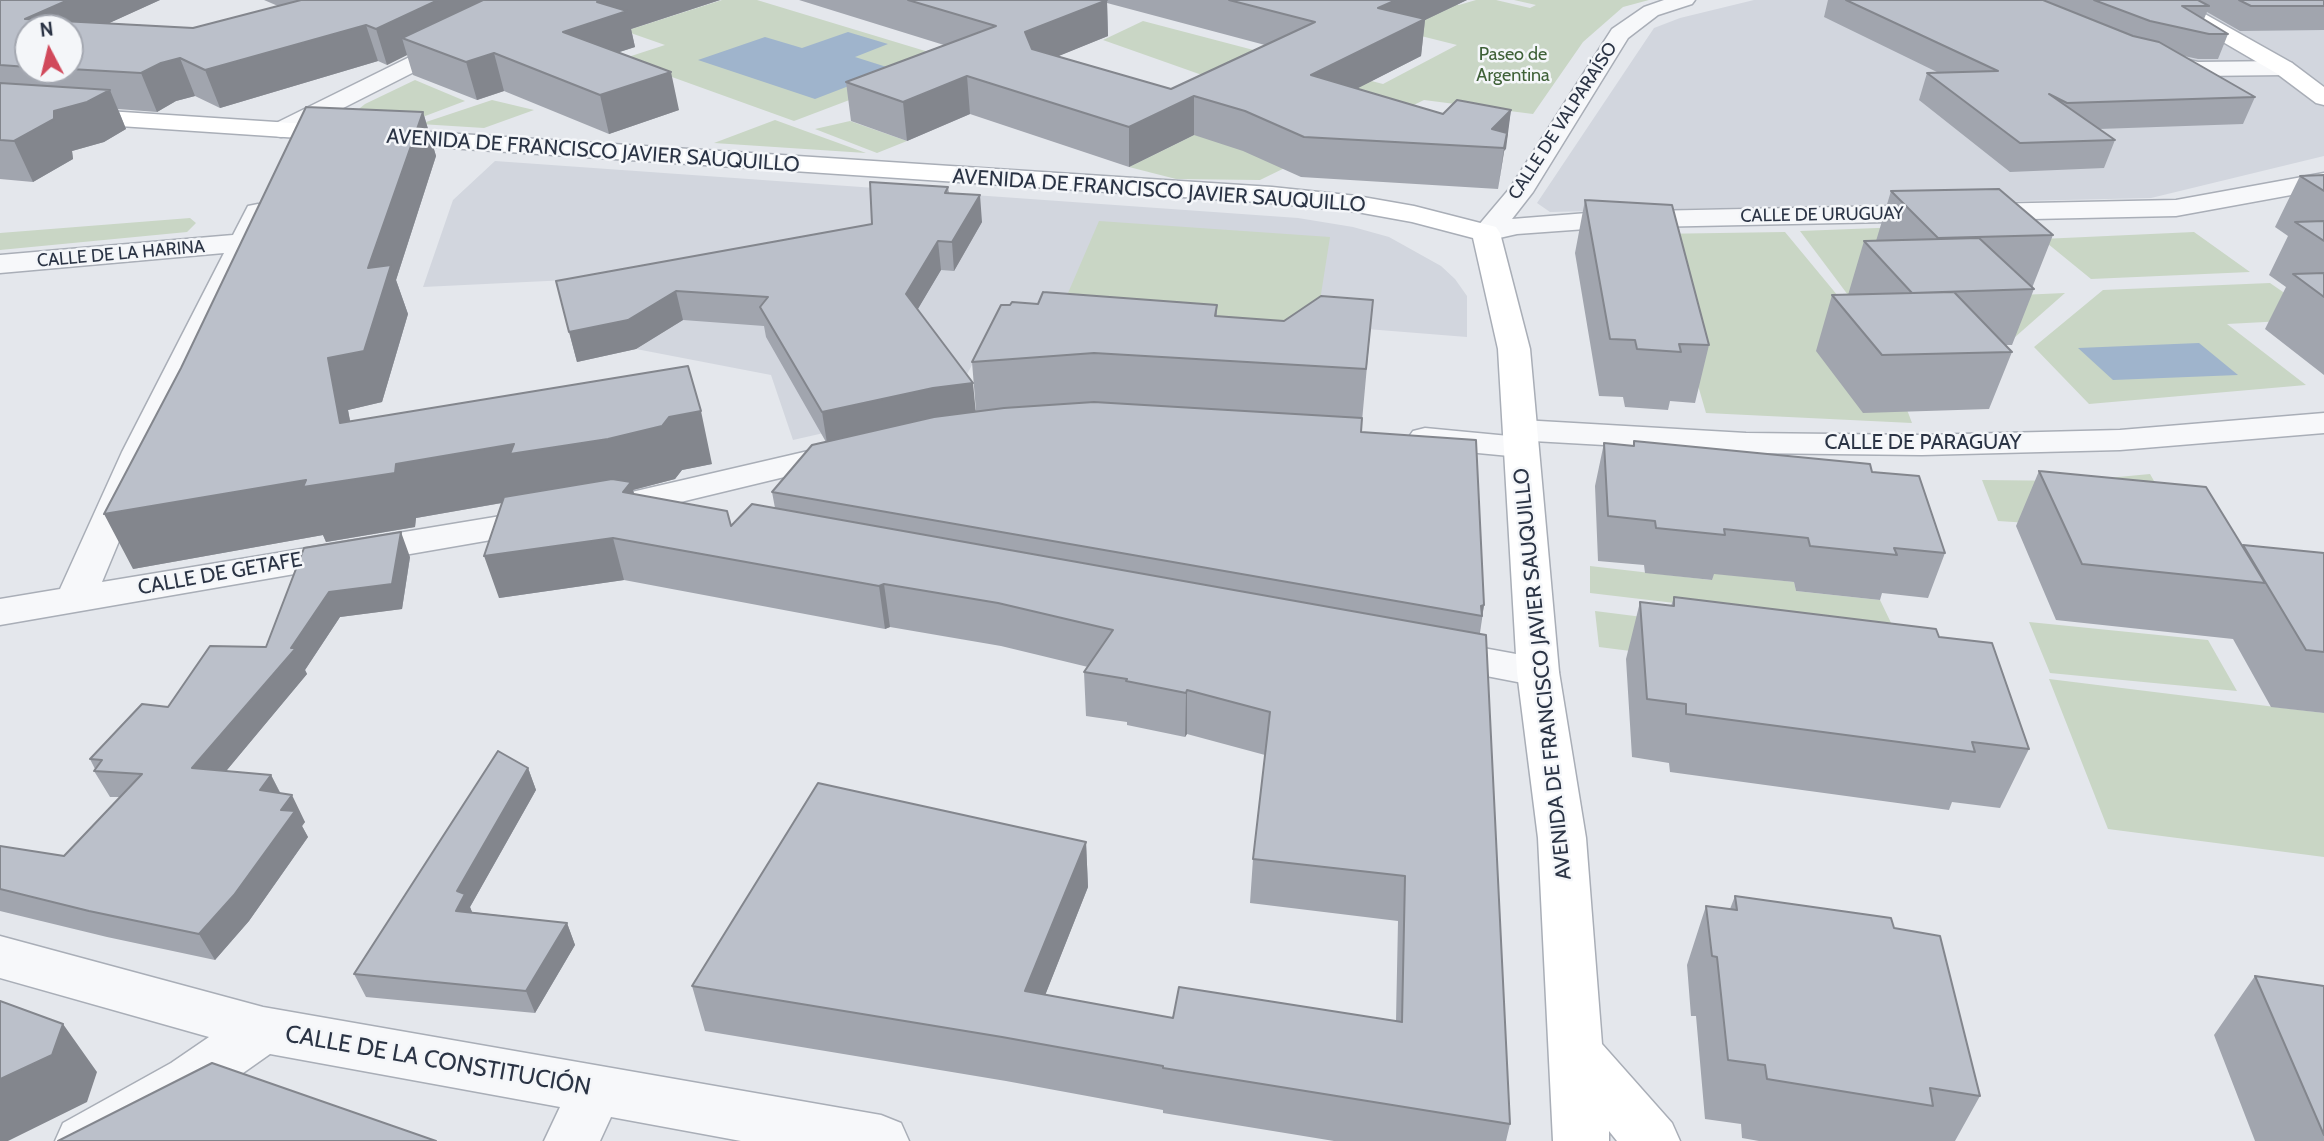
<!DOCTYPE html>
<meta charset="utf-8">
<style>
body{margin:0}
#map{position:relative;width:2324px;height:1141px;overflow:hidden;background:#e4e7ec;font-family:Cabin,sans-serif}
canvas{display:block}
.north{position:absolute;left:14px;top:14px;width:70px;height:70px;box-sizing:border-box;background:#f4f6f9;border:2px solid #a4a8b1;border-radius:50%;rotate:353deg;font-size:19px;font-weight:700;line-height:28px;text-align:center;color:#2b3445}
.north::after{content:'';display:block;margin:auto;width:24px;height:32px;background:#d1495b;clip-path:polygon(50% 0,100% 100%,50% 72%,0 100%)}
</style>
<div id="map">
<canvas width="2324" height="1141"></canvas>
<div class="north">N</div>
</div>
<script>
const c = document.querySelector('canvas').getContext('2d');
c.lineJoin = 'round';
function fill(path, color) { c.fillStyle = color; c.fill(path, 'evenodd'); }
const toPath = rows => new Path2D(rows.map(r => 'M' + r).join(''));
function trace(path, color, width, dash) { c.strokeStyle = color; c.lineWidth = width; c.lineCap = dash ? 'butt' : 'round'; c.setLineDash(dash || []); c.stroke(path); }
function drawText(font, color, halo, rows, align = 'center') {
  c.font = font + ' Cabin,sans-serif'; c.lineWidth = 5; c.setLineDash([]); c.textBaseline = 'middle'; c.strokeStyle = halo; c.fillStyle = color; for (const [text, x, y, turn = 0] of rows) {
    c.save(); c.translate(x, y); c.rotate((+turn || 0) * Math.PI / 180); c.textAlign = isNaN(turn) ? turn : align; if (halo) c.strokeText(text, 0, 0); c.fillText(text, 0, 0); c.restore();
  }
}
fill(toPath([
 [1754,0,2324,0,2324,156,2151,198,1550,212,1537,203,1654,28,1680,18],
 [495,161,1298,218,1353,227,1389,237,1441,266,1455,279,1467,296,1467,337,1367,329,994,324,951,404,793,440,771,375,636,349,676,324,671,275,423,287,453,200]
]), '#d2d6de');
fill(toPath([
 [722,0,757,0,955,60,794,121,622,59,665,45,625,31],
 [1437,0,1459,5,1476,0,1496,0,1530,8,1536,5,1514,0,1649,0,1623,7,1583,42,1533,114,1424,100,1260,180,1176,179,1129,167,1194,135,1202,75,1103,40,1143,21,1383,84,1457,45,1369,23],
 [415,80,465,101,404,124,355,112,365,104],
 [492,100,534,110,484,128,420,124],
 [775,120,866,153,714,143],
 [850,121,907,141,877,153,815,129],
 [190,218,196,223,187,232,0,250,0,233],
 [1099,221,1330,237,1316,326,1062,307],
 [1929,226,1885,294,1848,295,1800,231],
 [1785,232,1886,354,1912,423,1706,413,1654,234],
 [2194,232,2250,272,2091,279,2042,239],
 [2270,283,2322,319,2227,324,2306,385,2089,404,2034,347,2103,290],
 [2065,293,2014,338,1975,297],
 [2150,474,2184,533,1998,521,1982,480,2076,481],
 [1590,566,1711,580,1711,573,1794,582,1796,591,1880,600,1894,629,1590,593],
 [1595,611,1817,639,1772,669,1599,647],
 [2029,622,2208,640,2237,691,2050,673],
 [2049,679,2324,713,2324,857,2108,829]
]), '#c9d6c5');
fill(toPath([
 [848,32,888,44,855,57,893,69,815,99,698,60,765,37,802,48],
 [2199,343,2238,375,2113,380,2078,348]
]), '#9fb4cc');
const street = toPath([
 [525,0,551,0,548,4,290,135,281,137,272,135,269,130,272,125,525,0],
 [1664,0,1695,0,1692,4,1658,15,1628,38,1533,192,1512,219,1600,212,2176,200,2324,173,2324,189,2176,216,1600,228,1517,234,1486,241,1476,239,1472,233,1510,188,1612,29,1644,7,1664,0],
 [2157,53,2198,62,2284,61,2292,63,2295,68,2292,73,2284,75,2198,76,2149,65,2146,60,2149,55,2157,53],
 [258,204,268,206,272,212,156,452,102,582,543,509,556,512,561,520,556,528,543,531,0,625,0,599,60,589,122,452,224,253,0,273,0,255,233,235,248,206,258,204],
 [2324,413,2324,433,2120,450,1922,455,1746,453,1533,441,1537,447,1532,454,1520,457,1425,448,1413,445,1408,438,1413,431,1425,428,1509,436,1505,430,1510,423,1522,420,1746,433,1922,435,2120,430,2324,413],
 [847,442,859,445,864,452,859,459,606,520,593,517,588,509,593,501,847,442],
 [1434,639,1538,658,1553,662,1559,672,1553,682,1538,686,1419,663,1413,653,1419,643,1434,639],
 [0,936,263,1007,881,1115,901,1123,909,1141,741,1141,611,1117,600,1141,544,1141,560,1107,270,1054,209,1097,134,1141,55,1141,63,1123,171,1063,209,1037,0,978,0,936]
]);
const secondary = toPath([
 [2155,0,2180,0,2292,63,2324,87,2324,105,2316,103,2276,73,2158,4,2155,0],
 [0,104,1272,187,1357,196,1414,206,1496,227,1500,233,1530,349,1559,672,1586,838,1602,1044,1672,1123,1680,1141,1617,1141,1609,1131,1609,1141,1553,1141,1538,838,1517,672,1498,349,1473,238,1412,222,1357,212,1272,203,0,118,0,104]
]);
trace(street, '#a9aeb7', 3);
trace(secondary, '#a9aeb7', 3);
fill(street, '#f7f8fa');
fill(secondary, '#fff');
fill(toPath([
 [0,0,160,0,109,23,193,28,278,6,264,0,720,0,631,29,635,47,619,52,679,110,609,134,504,91,477,100,413,75,407,55,387,65,378,61,220,108,195,96,176,101,157,112,118,109,126,129,104,142,72,151,73,159,33,182,0,179],
 [28,28,70,28,70,70,28,70],
 [799,0,1467,0,1425,20,1421,56,1356,89,1443,114,1511,110,1498,189,1301,177,1243,151,1194,135,1129,167,970,114,907,141,851,121,846,82,944,45],
 [1107,3,1265,45,1171,89,1058,56,1108,36],
 [1828,0,2324,0,2324,30,2240,31,2207,12,2204,19,2228,34,2218,59,2198,59,2184,56,2255,97,2243,124,2099,129,2115,140,2104,168,2010,172,1919,100,1927,73,1939,73,1824,17],
 [423,112,436,156,396,280,408,314,382,402,348,410,350,422,712,464,682,470,675,479,633,490,634,494,731,526,775,508,772,492,826,442,766,337,764,326,683,320,636,349,577,362,556,281,872,224,948,187,949,193,982,222,954,271,941,270,917,310,976,411,972,362,1010,305,1038,304,1217,305,1217,317,1284,321,1373,300,1361,432,1484,605,1480,633,1510,1124,1506,1141,1334,1141,1163,1113,1163,1110,1006,1081,705,1031,692,986,1086,842,1088,887,1045,995,1173,1018,1396,1021,1398,921,1250,903,1253,859,1265,755,1187,734,1185,737,1127,725,1127,722,1086,716,1084,672,1088,667,1001,646,890,627,885,629,624,580,499,598,502,503,416,518,415,527,326,542,323,535,133,569],
 [2324,175,2324,375,2265,329,2286,287,2269,275,2288,236,2275,227,2300,176],
 [1891,191,2053,235,2032,288,2034,289,2012,345,2006,345,2012,352,1989,409,1863,413,1816,351,1832,295,1848,295,1864,241,1876,241],
 [1585,200,1709,345,1695,403,1670,401,1668,410,1625,407,1623,397,1599,396,1575,253],
 [1634,441,1872,472,1945,553,1928,598,1882,593,1880,600,1796,591,1794,582,1714,574,1712,580,1645,573,1644,565,1598,561,1595,486,1604,443,1633,446],
 [2039,471,2242,546,2324,553,2324,713,2271,707,2233,639,2056,620,2016,526],
 [410,557,402,609,340,617,305,670,307,674,226,771,271,775,281,794,305,822,302,826,308,837,249,921,215,960,107,937,0,911,0,846,64,856,120,797,110,797,94,771,95,769,90,759,168,707,266,647],
 [1674,597,2029,749,2000,808,1952,802,1949,810,1670,772,1669,763,1632,757,1626,659,1640,602,1671,606],
 [528,768,536,790,470,907,472,912,567,923,575,945,535,1013,366,997,354,974],
 [1735,896,1894,928,1980,1096,1955,1141,1759,1141,1742,1138,1741,1124,1705,1119,1696,1016,1691,1016,1687,965,1706,906,1730,909],
 [2255,976,2324,986,2324,1141,2255,1141,2214,1035]
]), '#a1a5ae');
fill(toPath([
 [68,0,160,0,70,41,25,19],
 [438,0,520,0,402,38,407,55,387,65,376,29],
 [604,0,720,0,631,29,635,47,571,68,563,32,597,2],
 [1107,0,1108,36,1027,69,1025,32],
 [1396,0,1467,0,1425,20,1421,56,1309,113,1311,75,1378,8],
 [366,25,378,61,220,108,205,70],
 [494,53,504,91,477,100,466,62],
 [180,58,195,96,176,101,157,112,141,73,161,63],
 [671,72,679,110,609,134,600,95],
 [967,76,970,114,907,141,903,102],
 [110,90,126,129,104,142,72,151,73,159,33,182,14,141,54,111],
 [1194,96,1194,135,1129,167,1129,127],
 [1511,110,1506,149,1504,151,1498,189,1504,148,1492,129],
 [423,112,436,156,396,280,408,314,382,402,348,410,361,477,340,423,328,358,368,268],
 [980,195,982,222,954,271,952,242],
 [938,241,941,270,909,324,906,294],
 [676,291,683,320,636,349,577,362,569,332],
 [973,383,976,414,827,443,822,412,933,388],
 [701,411,712,464,682,470,675,479,633,490,642,523,524,499,416,518,415,527,326,542,323,535,133,569,104,514],
 [401,532,410,557,402,609,340,617,305,670,307,674,207,794,192,768,291,648,329,592],
 [613,538,624,580,499,598,484,556],
 [884,584,890,627,885,629,879,586],
 [1484,605,1479,635,1479,636,1482,616,1481,606],
 [1187,690,1187,734,1185,737,1186,693],
 [528,768,536,790,470,907,474,917,456,911,457,891],
 [271,775,284,801,260,790],
 [292,795,305,822,302,826,308,837,249,921,215,960,199,934],
 [1086,842,1088,887,1029,1036,1025,991],
 [567,923,575,945,535,1013,526,991],
 [63,1024,97,1072,87,1102,8,1141,0,1141,0,1079]
]), '#83868d');
const building = toPath([
 [0,0,68,0,25,19,193,28,301,0,438,0,376,29,366,25,205,70,180,58,161,63,141,73,70,69,70,28,28,28,28,67,0,65,0,0],
 [483,0,604,0,597,2,627,11,563,32,671,72,600,95,494,53,466,62,402,38,483,0],
 [908,0,1107,0,1025,32,1032,49,1171,89,1315,22,1229,0,1396,0,1378,8,1425,19,1311,75,1443,114,1457,100,1511,110,1492,129,1507,133,1504,148,1304,137,1245,111,1194,96,1129,127,967,76,903,102,846,82,996,26,908,0],
 [1846,0,2043,0,2133,36,2159,42,2255,97,2067,103,2049,94,2115,140,2020,143,1927,73,1998,71,1846,0],
 [2094,0,2198,0,2209,6,2182,6,2228,34,2209,34,2150,21,2094,0],
 [2239,0,2324,0,2324,6,2251,6,2239,0],
 [0,83,110,90,87,102,54,111,54,119,14,141,0,140,0,83],
 [306,107,423,112,368,268,391,265,364,351,328,358,340,423,688,366,701,411,669,417,662,426,608,439,510,454,514,444,396,464,395,473,303,487,306,480,104,514,181,368,306,107],
 [2324,175,2324,191,2300,176,2324,175],
 [870,182,948,187,945,193,980,195,952,242,938,241,906,294,973,383,933,388,822,412,760,307,768,297,676,291,628,320,569,332,556,281,872,224,870,182],
 [1999,189,2053,235,1938,238,1891,191,1999,189],
 [1585,200,1672,205,1709,345,1679,344,1681,352,1637,349,1635,340,1610,339,1585,200],
 [2324,221,2324,241,2295,222,2324,221],
 [1979,238,2034,289,1912,293,1864,241,1979,238],
 [2324,273,2324,297,2293,274,2324,273],
 [1043,292,1217,305,1215,316,1284,321,1321,296,1373,300,1366,369,1094,353,972,362,1001,305,1010,305,1012,302,1038,304,1043,292],
 [1954,292,2012,352,1882,355,1832,295,1954,292],
 [1094,402,1362,418,1361,432,1476,440,1484,605,1481,606,1482,616,772,492,812,445,934,417,1004,408,1094,402],
 [1634,441,1870,464,1872,472,1919,476,1945,553,1894,548,1897,555,1810,546,1808,538,1724,529,1725,535,1656,528,1655,521,1608,516,1604,443,1634,446,1634,441],
 [2039,471,2206,487,2265,583,2082,564,2039,471],
 [612,479,631,482,623,492,727,511,731,526,752,504,1486,635,1510,1124,1163,1068,1163,1066,1002,1037,692,986,818,783,1086,842,1025,991,1173,1018,1179,987,1402,1022,1405,876,1253,859,1270,712,1187,690,1186,693,1126,681,1127,679,1084,672,1113,630,998,603,884,584,879,586,613,538,484,556,504,497,612,479],
 [401,532,392,584,329,592,291,648,296,648,192,768,271,775,260,790,292,795,281,810,295,811,234,895,199,934,89,911,0,889,0,846,64,856,142,774,94,771,102,760,90,759,142,704,168,707,210,646,266,647,304,548,401,532],
 [2243,545,2324,553,2324,652,2306,650,2243,545],
 [1674,597,1936,629,1939,637,1992,643,2029,749,1972,742,1975,752,1686,714,1686,704,1647,699,1640,602,1674,606,1674,597],
 [498,751,528,768,457,891,465,894,456,911,567,923,526,991,354,974,498,751],
 [1735,896,1891,918,1894,928,1940,936,1980,1096,1930,1088,1933,1106,1767,1079,1765,1065,1728,1060,1717,957,1712,956,1706,906,1737,910,1735,896],
 [2255,976,2324,986,2324,1135,2255,976],
 [0,1001,63,1024,52,1055,0,1079,0,1001],
 [212,1063,436,1141,58,1141,212,1063]
]);
fill(building, '#bbc0ca');
trace(building, '#83868d', 2);
drawText('18px', '#3f6138', '#f4f6f9', [
 ["Paseo de",1513,55],
 ["Argentina",1513,76]
]);
drawText('18px', '#2b3445', '#f4f6f9', [
 ["CALLE DE VALPARAÍSO",1563,121,-57],
 ["CALLE DE URUGUAY",1822,215,-1],
 ["CALLE DE LA HARINA",121,254,-5]
]);
drawText('21px', '#2b3445', '#f4f6f9', [
 ["AVENIDA DE FRANCISCO JAVIER SAUQUILLO",593,151,4],
 ["AVENIDA DE FRANCISCO JAVIER SAUQUILLO",1159,191,4],
 ["CALLE DE PARAGUAY",1923,443],
 ["CALLE DE GETAFE",220,574,-10],
 ["AVENIDA DE FRANCISCO JAVIER SAUQUILLO",1543,674,-96]
]);
drawText('24px', '#2b3445', '#f4f6f9', [
 ["CALLE DE LA CONSTITUCIÓN",438,1061,10]
]);
</script>
